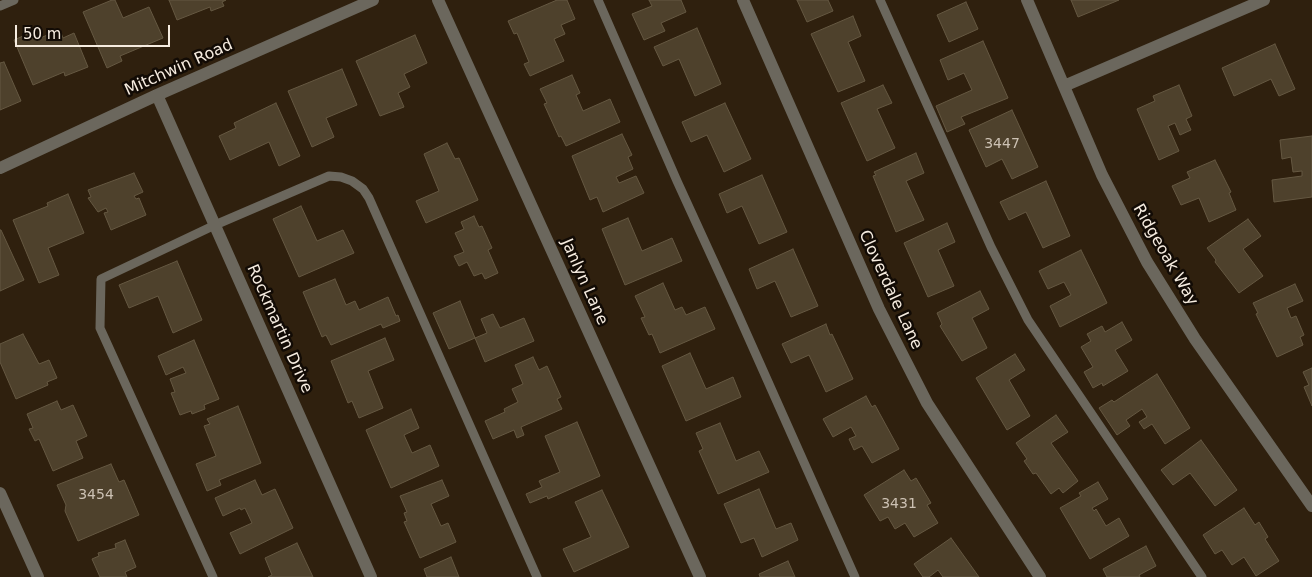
<!DOCTYPE html>
<style>
body{margin:0}
#map{position:relative;width:1312px;height:577px;overflow:hidden;background:#2f200e;font-family:"DejaVu Sans",sans-serif}
canvas{display:block}
.scale{position:absolute;left:15px;top:25px;width:155px;height:22px;box-sizing:border-box;border:2px solid #f6ece0;border-top:0;padding-left:6px;font-size:15px;line-height:18px;white-space:nowrap;color:#f6ece0;-webkit-text-stroke:4px #120b05;paint-order:stroke}
</style>
<div id="map">
<canvas width="1312" height="577"></canvas>
<div class="scale">50 m</div>
</div>
<script>
const c = document.querySelector('canvas').getContext('2d');
c.lineJoin = 'round';
function fill(path, color) { c.fillStyle = color; c.fill(path, 'evenodd'); }
const toPath = rows => new Path2D(rows.map(r => 'M' + r).join(''));
function trace(path, color, width, dash) { c.strokeStyle = color; c.lineWidth = width; c.lineCap = dash ? 'butt' : 'round'; c.setLineDash(dash || []); c.stroke(path); }
function drawText(font, color, halo, rows, align = 'center') {
  c.font = font + ' "DejaVu Sans",sans-serif'; c.lineWidth = 5; c.setLineDash([]); c.textBaseline = 'middle'; c.strokeStyle = halo; c.fillStyle = color; for (const [text, x, y, turn = 0] of rows) {
    c.save(); c.translate(x, y); c.rotate((+turn || 0) * Math.PI / 180); c.textAlign = isNaN(turn) ? turn : align; if (halo) c.strokeText(text, 0, 0); c.fillText(text, 0, 0); c.restore();
  }
}
const building = toPath([
 [112,0,115,0,123,18,149,7,163,38,120,56,122,61,107,68,83,12,112,0],
 [169,0,226,0,222,2,224,6,211,11,210,7,177,20,169,0],
 [557,0,567,0,575,19,561,25,565,34,554,39,564,61,530,76,524,64,529,62,517,33,514,34,508,21,557,0],
 [649,0,681,0,686,12,661,23,665,31,644,40,632,14,652,6,649,0],
 [797,0,828,0,833,11,807,22,797,0],
 [1071,0,1119,0,1078,17,1071,0],
 [966,2,978,29,949,42,937,15,966,2],
 [853,16,861,36,848,42,865,81,838,92,811,34,853,16],
 [697,28,721,84,695,96,679,59,663,66,654,47,697,28],
 [60,30,63,38,74,33,88,67,65,76,64,72,33,85,14,40,32,32,35,40,60,30],
 [415,35,427,63,404,74,410,87,398,93,404,107,380,116,356,61,415,35],
 [983,41,1008,98,961,117,965,124,947,132,936,106,972,90,964,73,948,80,940,60,983,41],
 [1275,44,1295,89,1279,96,1271,79,1234,96,1222,68,1275,44],
 [4,62,21,101,0,110,0,63,4,62],
 [342,69,357,105,326,118,334,137,312,147,288,91,342,69],
 [572,75,580,93,576,95,583,111,610,99,620,122,566,146,561,136,559,137,544,104,547,103,540,89,572,75],
 [883,85,892,103,877,109,895,148,867,161,841,103,883,85],
 [1179,85,1192,116,1186,119,1191,130,1180,135,1175,123,1168,126,1179,151,1159,160,1137,109,1155,101,1153,96,1179,85],
 [276,103,300,156,279,166,269,142,230,160,219,136,236,128,234,123,276,103],
 [725,103,751,159,724,172,707,135,691,142,682,122,725,103],
 [1012,110,1038,167,1012,179,1002,159,986,167,969,130,1012,110],
 [622,134,632,155,628,157,633,169,616,177,619,183,636,176,644,193,603,212,597,197,590,200,572,156,622,134],
 [1312,136,1312,197,1274,202,1272,180,1302,176,1302,171,1293,172,1291,157,1282,159,1280,140,1312,136],
 [447,143,455,159,459,158,478,200,426,223,416,201,439,191,424,154,447,143],
 [916,153,924,173,906,181,924,220,896,232,873,176,876,175,874,172,916,153],
 [1215,160,1231,192,1229,193,1236,210,1209,222,1199,198,1181,205,1172,186,1190,178,1187,172,1215,160],
 [134,173,143,192,134,196,136,199,139,198,146,215,111,230,104,213,108,212,106,208,98,212,88,198,91,197,88,190,134,173],
 [762,175,787,232,759,244,742,206,727,213,719,194,762,175],
 [1046,181,1070,236,1043,248,1026,212,1009,220,1000,202,1046,181],
 [68,194,84,233,48,248,59,275,39,283,13,220,48,206,47,203,68,194],
 [301,206,317,241,343,230,354,253,299,277,273,219,301,206],
 [474,216,479,227,482,226,492,248,488,250,498,273,485,279,482,273,474,276,467,262,459,266,454,256,464,252,455,233,464,229,461,222,474,216],
 [628,218,642,251,672,238,682,261,625,285,602,229,628,218],
 [1248,219,1261,236,1243,249,1263,276,1239,293,1215,262,1216,260,1207,248,1248,219],
 [947,223,955,242,938,250,954,286,928,297,904,243,947,223],
 [0,230,1,230,24,280,0,291,0,230],
 [793,249,818,306,791,317,775,281,757,289,749,269,793,249],
 [1081,250,1107,303,1060,327,1050,306,1071,295,1064,282,1048,289,1039,271,1081,250],
 [177,261,202,320,173,333,158,296,129,308,119,285,177,261],
 [335,279,346,305,355,301,359,310,388,297,396,316,398,315,400,321,383,328,381,324,331,345,326,335,322,337,303,292,335,279],
 [663,283,675,310,682,307,686,315,705,307,715,329,660,353,652,334,649,335,641,318,645,317,635,296,663,283],
 [1295,284,1303,301,1287,308,1291,318,1296,316,1304,335,1300,337,1303,345,1277,357,1256,314,1258,313,1253,303,1295,284],
 [980,291,989,309,972,318,987,348,962,361,940,326,942,324,937,313,980,291],
 [460,301,475,338,487,333,481,319,493,314,500,328,524,318,534,341,485,362,475,338,449,349,433,313,460,301],
 [1122,322,1132,340,1115,350,1128,371,1103,386,1102,383,1093,388,1084,372,1093,367,1081,347,1091,341,1087,334,1102,326,1105,332,1122,322],
 [826,324,830,335,832,334,853,379,826,392,809,355,791,363,782,344,826,324],
 [23,334,39,364,49,360,57,378,47,382,48,385,16,399,0,362,0,344,23,334],
 [385,338,394,360,368,371,383,408,359,418,352,401,348,403,331,361,385,338],
 [194,340,219,399,204,405,205,409,192,414,191,411,180,415,171,393,175,392,170,379,186,373,183,367,166,375,158,356,194,340],
 [690,353,706,389,733,377,741,397,686,421,662,366,690,353],
 [1015,354,1025,370,1009,380,1030,416,1007,430,976,378,1015,354],
 [533,357,539,370,547,366,561,397,557,399,562,409,521,427,524,435,517,438,514,430,493,439,485,421,505,412,504,409,518,402,512,389,523,384,515,365,533,357],
 [1312,368,1312,406,1304,387,1309,385,1303,372,1312,368],
 [1157,374,1190,428,1165,444,1152,424,1144,429,1139,422,1147,417,1142,409,1126,420,1130,426,1117,435,1099,408,1112,400,1114,402,1157,374],
 [866,396,872,407,875,405,899,449,872,463,862,446,854,450,849,439,856,436,851,427,833,437,823,419,866,396],
 [57,401,61,410,73,405,87,436,76,441,83,458,53,471,39,439,35,441,29,429,33,428,27,414,57,401],
 [238,406,261,463,219,480,221,485,207,491,196,464,216,456,204,426,210,424,207,419,238,406],
 [411,409,419,428,404,435,412,453,430,445,439,466,391,488,366,430,411,409],
 [1056,415,1068,432,1051,443,1078,481,1063,493,1059,488,1051,494,1036,473,1033,474,1024,461,1027,459,1016,443,1056,415],
 [577,422,600,476,548,499,547,496,530,503,526,494,542,487,539,481,560,472,545,436,577,422],
 [720,423,736,461,759,451,769,472,718,494,699,451,703,449,696,433,720,423],
 [1201,440,1237,490,1215,506,1190,473,1173,485,1161,470,1201,440],
 [111,464,119,482,124,480,139,515,78,541,65,511,66,505,57,485,111,464],
 [904,470,911,481,916,478,931,503,927,505,938,523,914,537,905,523,895,529,888,517,880,521,864,495,904,470],
 [255,480,262,495,275,489,293,528,240,554,230,533,252,523,245,508,241,510,240,508,223,516,215,498,255,480],
 [442,480,449,496,431,504,441,526,448,523,456,542,420,558,404,522,407,521,404,513,407,512,400,496,442,480],
 [1098,482,1108,499,1092,508,1094,511,1096,509,1106,526,1119,518,1129,536,1090,559,1060,508,1081,496,1079,493,1098,482],
 [759,489,776,529,791,523,798,540,762,557,754,538,741,543,724,504,759,489],
 [602,490,629,547,574,572,563,549,591,537,575,502,602,490],
 [1244,508,1255,525,1259,522,1268,537,1265,539,1279,561,1256,576,1244,557,1232,565,1222,550,1215,554,1203,535,1244,508],
 [951,538,979,577,943,577,938,570,929,577,923,577,914,564,951,538],
 [125,540,136,567,125,572,127,577,100,577,92,559,99,556,98,553,116,548,115,544,125,540],
 [297,543,313,577,268,577,272,575,265,558,297,543],
 [1146,546,1156,566,1139,575,1140,577,1107,577,1103,569,1146,546],
 [451,557,459,577,427,577,424,569,451,557],
 [788,561,795,577,760,577,759,574,788,561]
]);
fill(building, '#4e412c');
trace(building, '#655842', 1);
trace(toPath([
 [598,0,677,181,737,312,855,577],
 [880,0,991,247,1028,320,1202,577],
 [0,6,14,0],
 [213,577,100,328,101,279,215,225,329,176,341,177,352,181,363,189,369,198,537,577]
]), '#6b675d', 9);
trace(toPath([
 [438,0,700,577],
 [743,0,879,309,927,403,1040,577],
 [1027,0,1102,175,1147,262,1195,339,1312,506],
 [1064,86,1264,0],
 [157,95,371,577],
 [0,168,157,95,373,0],
 [0,493,38,577]
]), '#6b675d', 12);
drawText('14px', '#ccc1b3', null, [
 ["3447",1002,144],
 ["3454",96,495],
 ["3431",899,504]
]);
drawText('16px', '#f6ece0', '#120b05', [
 ["Mitchwin Road",179,68,-24],
 ["Ridgeoak Way",1165,255,60],
 ["Janlyn Lane",584,282,66],
 ["Cloverdale Lane",890,290,65],
 ["Rockmartin Drive",279,329,66]
]);
</script>
